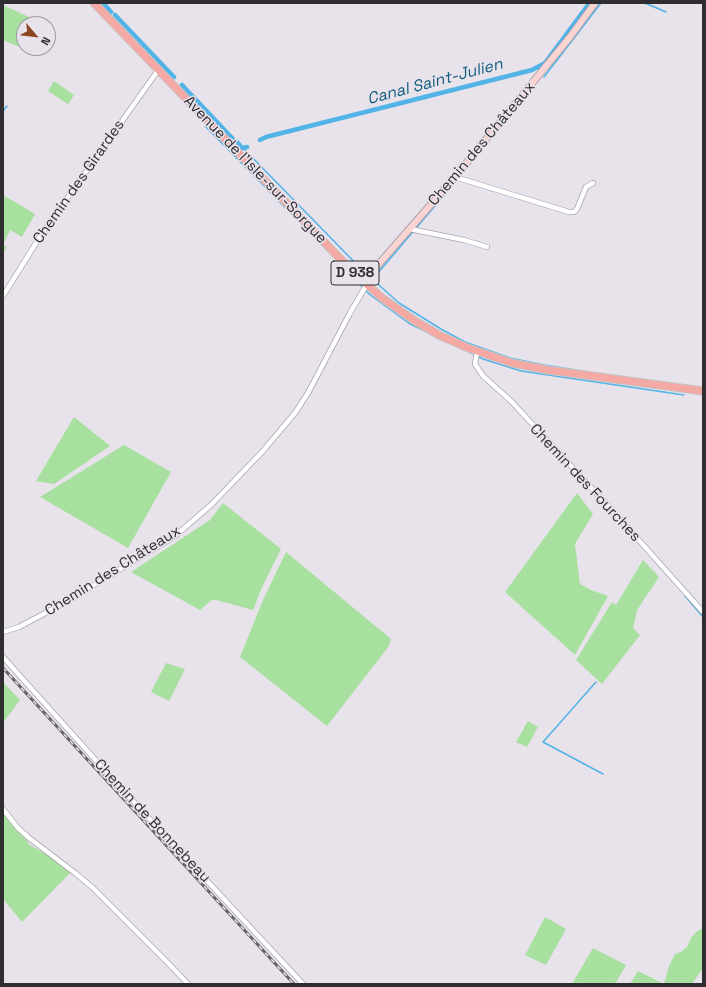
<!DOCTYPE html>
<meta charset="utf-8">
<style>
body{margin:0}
#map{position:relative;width:706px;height:987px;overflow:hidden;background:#e8e2eb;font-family:"Space Grotesk",sans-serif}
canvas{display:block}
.frame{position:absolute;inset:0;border:4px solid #302d31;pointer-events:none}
.north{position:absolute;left:16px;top:16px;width:40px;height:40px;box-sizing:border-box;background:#e8e2eb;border:1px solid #9e9aa1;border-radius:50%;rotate:118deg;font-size:11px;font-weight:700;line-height:16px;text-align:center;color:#302d31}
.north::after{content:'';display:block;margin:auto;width:14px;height:18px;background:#8c4521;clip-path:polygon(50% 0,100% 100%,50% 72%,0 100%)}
</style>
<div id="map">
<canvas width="706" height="987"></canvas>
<div class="frame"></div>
<div class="north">N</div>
</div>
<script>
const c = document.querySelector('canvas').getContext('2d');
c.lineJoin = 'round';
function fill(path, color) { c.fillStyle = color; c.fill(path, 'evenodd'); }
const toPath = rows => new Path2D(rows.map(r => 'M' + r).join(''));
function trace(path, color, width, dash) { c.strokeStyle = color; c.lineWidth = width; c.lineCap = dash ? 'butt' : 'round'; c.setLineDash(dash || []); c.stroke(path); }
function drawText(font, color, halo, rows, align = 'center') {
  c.font = font + ' "Space Grotesk",sans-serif'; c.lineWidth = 3; c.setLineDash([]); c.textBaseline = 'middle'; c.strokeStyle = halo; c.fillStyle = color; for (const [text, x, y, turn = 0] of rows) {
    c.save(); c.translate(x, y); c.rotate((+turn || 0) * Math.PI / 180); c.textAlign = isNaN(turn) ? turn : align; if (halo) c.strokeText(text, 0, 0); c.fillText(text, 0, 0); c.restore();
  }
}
fill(toPath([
 [3,5,44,24,24,24,24,48,39,48,35,54,3,40],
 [54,81,74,95,68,104,48,91],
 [3,195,35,214,22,237,10,230,3,245,7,247,3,253],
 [74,417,110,446,54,484,36,481],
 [124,445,171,472,128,548,40,497],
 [577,493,593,514,575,544,580,584,591,590,608,596,575,655,505,592],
 [223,503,281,549,262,587,253,610,216,600,212,600,200,610,131,572,210,520],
 [286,552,391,639,389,646,327,726,240,657,263,600],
 [643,560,659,577,637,610,633,628,640,635,602,684,576,660,612,602,616,605],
 [166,663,185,669,169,701,151,692],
 [3,682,20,700,3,723],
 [528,721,538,727,527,747,516,742],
 [3,811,30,845,59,862,71,872,22,922,3,899],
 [545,917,566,929,546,965,525,955],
 [703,928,703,968,692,984,630,984,638,971,664,984,669,966,675,954,681,952,687,947,691,938,696,932],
 [593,948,626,965,615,984,572,984]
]), '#a7e09f');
trace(toPath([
 [645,3,666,12],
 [544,77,601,3],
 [3,111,7,106],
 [205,126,337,260],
 [243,148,367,275],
 [351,275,369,294,410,324,429,333],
 [370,277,399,303,441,329,465,342,510,358,544,365,588,372],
 [375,280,377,274,457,180],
 [467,351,483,359,521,371,684,395],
 [685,596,703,617],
 [596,682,543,742,603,774]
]), '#52b3e7', 1.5);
trace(toPath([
 [103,3,111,12],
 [115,15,174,77],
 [182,85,233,139],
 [260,140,266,137,532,70,545,63,588,5],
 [237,142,242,148,247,147]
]), '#52b3e7', 4.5);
const street = toPath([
 [455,177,569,212,574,212,577,209,586,187,593,183],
 [410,229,464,240,487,247],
 [3,296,41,235,159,69],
 [477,352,475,364,483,376,511,401,620,519,703,612],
 [3,632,19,627,64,603,175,536,211,505,262,452,295,413,308,393,350,313,367,284],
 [3,657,119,786,303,984],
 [3,809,18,828,28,837,75,873,92,887,171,966,188,984]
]);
const secondary = toPath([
 [364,281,455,177,570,37,595,3]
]);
const primary = toPath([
 [94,3,353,272,382,298,415,321,439,335,468,348,512,363,548,370,703,391]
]);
trace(street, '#aaa5ae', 6);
trace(secondary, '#aaa5ae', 8);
trace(primary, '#c5c4c5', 9);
trace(street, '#fff', 4.5);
trace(secondary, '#fad4d2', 6);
trace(primary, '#f4a9a4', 7);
const rail = toPath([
 [3,668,294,984]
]);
trace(rail, '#676369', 3);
trace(rail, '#e8e2eb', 1.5, [4.5]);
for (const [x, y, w] of [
 [355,273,48]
]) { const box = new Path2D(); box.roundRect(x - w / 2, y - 12, w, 24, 3); c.fillStyle = '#e8e2eb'; c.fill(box); trace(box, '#302d31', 1); }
drawText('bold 14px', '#302d31', null, [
 ["D 938",355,273]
]);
drawText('15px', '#302d31', '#e8e2eb', [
 ["Chemin des Châteaux",482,144,-50],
 ["Avenue de l'Isle-sur-Sorgue",255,170,46],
 ["Chemin des Girardes",79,182,-55],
 ["Chemin des Fourches",585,483,47],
 ["Chemin des Châteaux",113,571,-32],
 ["Chemin de Bonnebeau",152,821,47]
]);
drawText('italic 16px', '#125d80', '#e8e2eb', [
 ["Canal Saint-Julien",435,82,-15]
]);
</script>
